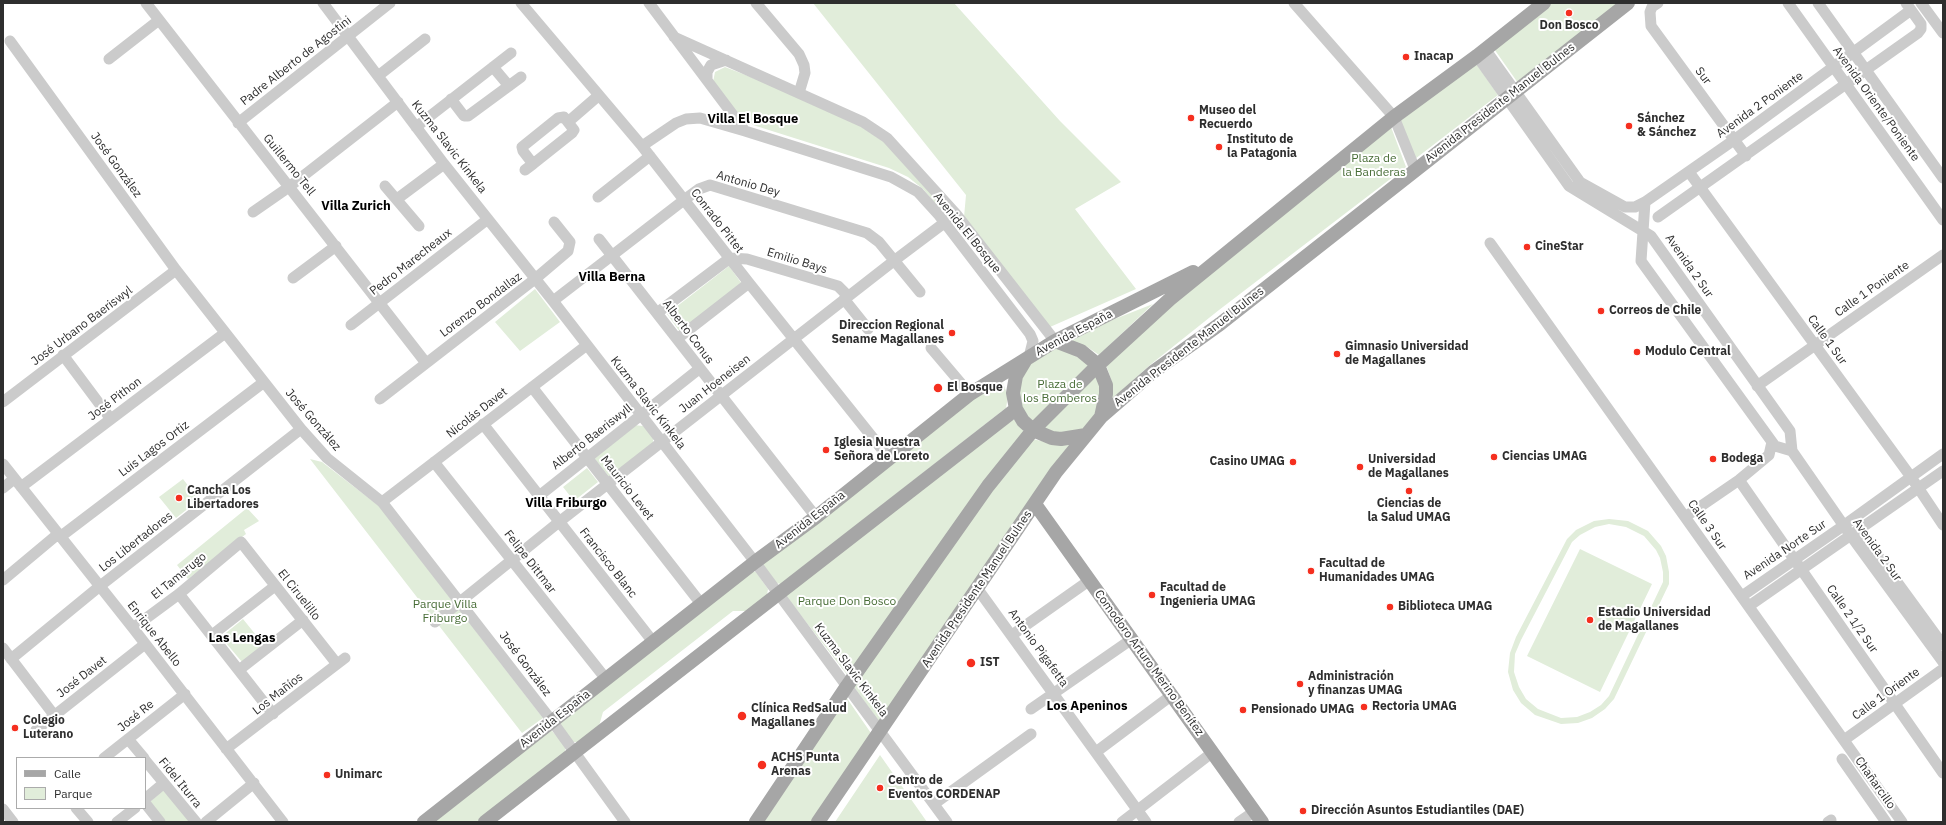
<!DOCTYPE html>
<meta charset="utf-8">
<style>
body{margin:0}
#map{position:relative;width:1946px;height:825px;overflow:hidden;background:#fff;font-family:"IBM Plex Sans",sans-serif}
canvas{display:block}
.frame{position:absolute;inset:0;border:4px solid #2e2e2e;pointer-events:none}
.legend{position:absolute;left:16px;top:757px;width:130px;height:52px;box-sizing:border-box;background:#fff;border:1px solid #ababab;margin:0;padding:5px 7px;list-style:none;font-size:12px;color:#2e2e2e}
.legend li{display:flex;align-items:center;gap:8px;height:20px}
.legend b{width:20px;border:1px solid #ababab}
</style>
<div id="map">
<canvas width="1946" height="825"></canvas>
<div class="frame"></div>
<ul class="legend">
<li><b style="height:5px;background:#a6a6a6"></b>Calle</li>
<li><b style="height:11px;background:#e1edda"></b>Parque</li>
</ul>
</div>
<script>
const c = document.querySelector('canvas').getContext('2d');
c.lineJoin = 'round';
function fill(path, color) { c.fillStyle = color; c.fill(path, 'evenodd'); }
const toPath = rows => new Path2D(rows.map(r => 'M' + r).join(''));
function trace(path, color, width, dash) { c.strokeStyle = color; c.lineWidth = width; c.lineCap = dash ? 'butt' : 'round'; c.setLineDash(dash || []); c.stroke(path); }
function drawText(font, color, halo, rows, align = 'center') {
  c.font = font + ' "IBM Plex Sans",sans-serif'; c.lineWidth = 4; c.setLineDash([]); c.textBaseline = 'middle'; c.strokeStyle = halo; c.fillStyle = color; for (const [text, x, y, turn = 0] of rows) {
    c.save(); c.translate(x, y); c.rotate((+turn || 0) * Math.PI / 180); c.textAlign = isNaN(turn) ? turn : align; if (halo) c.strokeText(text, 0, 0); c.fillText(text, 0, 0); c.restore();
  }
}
fill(toPath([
 [813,3,954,3,1060,121,1121,182,1075,209,1136,289,1050,327,964,217,966,195],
 [1547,3,1621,3,1518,83,1492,46],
 [1475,62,1498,95,1415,159,1399,122],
 [725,67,792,93,854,122,884,142,909,167,944,210,942,211,923,189,908,177,889,168,753,125,735,111,713,82,715,72],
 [1391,127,1406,167,1219,310,1150,365,1112,399,1112,382,1105,362,1205,273],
 [729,266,742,284,680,332,667,314],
 [535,289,560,322,520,351,495,322],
 [1153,304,1099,355,1086,346,1067,340,1069,337],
 [1055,348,1064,348,1100,372,1101,407,1085,428,1060,436,1028,422,1016,390,1031,358],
 [997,381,1003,383,1008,396,1006,408,781,584,775,583,763,565,765,559],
 [1007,419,1015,420,1023,428,1023,436,848,676,785,595],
 [634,425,643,426,653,437,653,445,610,478,594,458],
 [1032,439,1051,443,1073,444,885,730,854,687,991,483],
 [310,459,322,462,379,506,543,718,522,733],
 [587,468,598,482,574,501,563,487],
 [183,479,199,500,176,518,159,497],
 [247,508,259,521,244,530,246,534,188,579,177,565],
 [1609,519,1628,521,1648,531,1661,546,1666,556,1669,572,1669,584,1614,699,1605,709,1592,718,1578,723,1561,724,1535,715,1521,703,1513,690,1508,672,1510,653,1516,637,1567,539,1576,530,1594,521],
 [1609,524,1626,527,1644,536,1656,550,1660,558,1663,572,1663,582,1609,696,1601,705,1590,712,1577,717,1561,718,1538,709,1526,699,1519,687,1514,672,1515,654,1521,640,1572,542,1580,535,1595,527],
 [1580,549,1652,584,1600,692,1527,656],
 [750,571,756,572,768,589,767,595,747,611,733,611,603,712,599,726,579,742,573,742,561,726,561,720],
 [243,619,264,645,242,662,221,637],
 [846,697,873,736,816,822,764,822],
 [545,731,552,731,566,747,564,754,477,822,429,822],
 [880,755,927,822,835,822],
 [163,790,191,822,165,822,149,803]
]), '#e1edda');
trace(toPath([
 [146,3,426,363],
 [323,3,444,164,553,301,755,562,947,822],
 [521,3,642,146,749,283,889,458],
 [649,3,745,131],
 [756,3,799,54,804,65,805,73,799,93],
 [1294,3,1394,117,1415,169],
 [1658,3,1652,7,1650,12,1651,26,1746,156],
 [1788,3,1943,220],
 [1818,3,1943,178],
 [1921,3,1943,33],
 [1911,10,1734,140,1645,202,1641,261,1775,446,1792,451,1851,536,1943,662],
 [674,37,863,122,887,138,956,214,1055,341],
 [10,41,176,270,264,382,301,429,327,458,382,502,552,721,625,822],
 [1485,49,1580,182,1625,207,1635,207,1645,202],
 [1477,56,1569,186,1651,236,1790,431,1792,451],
 [109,59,159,20],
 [493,67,509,86],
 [378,76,425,39],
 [707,80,707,72,711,65,726,60],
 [451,99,464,116,468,116,521,77],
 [568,122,598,96],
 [238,123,390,3],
 [416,127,511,53],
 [642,146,676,123,686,119,700,118,745,131,891,177,918,192,938,214,1030,334,1033,341,1029,357],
 [525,170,533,164,572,133,574,130,564,117,558,118,522,147,523,151,533,164],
 [1689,172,1911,477,1943,525],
 [385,186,419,226],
 [598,197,650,156],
 [397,199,444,164],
 [253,212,289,187,398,102],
 [1658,217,1918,33,1921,29,1921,24,1906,3],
 [599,239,816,517],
 [1490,243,1902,822],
 [293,278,336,246],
 [844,299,868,329],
 [553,301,684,200,699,189,710,185,867,233,879,242,920,292],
 [657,313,730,258,747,259,838,286,848,296],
 [351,325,488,219],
 [677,339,749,283],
 [931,348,970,394],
 [63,355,110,418],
 [1757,386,1943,255],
 [532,387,702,605],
 [380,399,535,279,568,251,570,242,554,222],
 [3,402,176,270],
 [483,424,654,643],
 [434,462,606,679],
 [3,464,133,628,283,822],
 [1739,480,1943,773],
 [21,487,225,333],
 [3,488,14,479],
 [539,496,699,369],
 [382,502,587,345],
 [1685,517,1739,480,1769,455,1772,442],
 [1859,530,1943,645],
 [60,537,264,382],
 [3,580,58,534],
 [977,588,1146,822],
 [179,594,273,714],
 [1742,596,1843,526,1943,454],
 [1749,606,1943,471],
 [435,622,559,522,895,260,956,214],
 [133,628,179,594,241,542,337,664],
 [212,635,275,586],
 [1012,635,1090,580],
 [3,648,54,715],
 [11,659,100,586,301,429],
 [239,670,303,620],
 [1031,709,1132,639],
 [36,730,145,644],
 [128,739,144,758],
 [1844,740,1943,669],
 [226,749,345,658],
 [1096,752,1172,695],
 [104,758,185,694],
 [1842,759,1886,822],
 [145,760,196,822],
 [145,799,164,783],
 [145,803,160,822],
 [934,804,1031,734],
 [76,808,88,822],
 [3,809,13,822],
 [117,822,135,808],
 [206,822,254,783],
 [1122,822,1213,752],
 [1239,822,1255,811],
 [1828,822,1831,820]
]), '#cbcbcb', 11);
trace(toPath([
 [1055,341,1081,351,1098,365,1106,385,1106,394,1101,417],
 [1025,361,1016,376,1013,393,1016,409,1023,421,1033,430,1052,438,1061,439,1086,435],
 [1035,504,1262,822],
 [424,822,755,562,816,517,970,394,1055,341,1193,272],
 [485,822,1016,409],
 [756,822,847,686,988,486,1033,430,1098,365,1170,299,1394,117,1477,56,1544,3],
 [818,822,1056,472,1101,417,1153,372,1220,324,1628,3]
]), '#a6a6a6', 14);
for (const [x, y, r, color] of [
 [1569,13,4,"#f52f1f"],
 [1406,57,4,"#f52f1f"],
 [1191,118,4,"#f52f1f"],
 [1629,126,4,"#f52f1f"],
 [1219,147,4,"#f52f1f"],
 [1527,247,4,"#f52f1f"],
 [1601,311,4,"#f52f1f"],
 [952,333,4,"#f52f1f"],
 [1637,352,4,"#f52f1f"],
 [1337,354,4,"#f52f1f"],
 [938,388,5,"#f52f1f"],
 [826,450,4,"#f52f1f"],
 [1494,457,4,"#f52f1f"],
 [1713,459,4,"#f52f1f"],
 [1293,462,4,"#f52f1f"],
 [1360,467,4,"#f52f1f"],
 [1409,491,4,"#f52f1f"],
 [179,498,4,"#f52f1f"],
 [1311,571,4,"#f52f1f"],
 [1152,595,4,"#f52f1f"],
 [1390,607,4,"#f52f1f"],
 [1590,620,4,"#f52f1f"],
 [971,663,5,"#f52f1f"],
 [1300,684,4,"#f52f1f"],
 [1364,707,4,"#f52f1f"],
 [1243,710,4,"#f52f1f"],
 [742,716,5,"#f52f1f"],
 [15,728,4,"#f52f1f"],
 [762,765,5,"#f52f1f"],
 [327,775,4,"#f52f1f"],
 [880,788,4,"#f52f1f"],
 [1303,811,4,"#f52f1f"]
]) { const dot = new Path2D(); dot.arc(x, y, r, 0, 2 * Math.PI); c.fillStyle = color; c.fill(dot); trace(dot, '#fff', 1.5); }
drawText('bold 12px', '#2e2e2e', '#fff', [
 ["Don Bosco",1569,26,"center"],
 ["Inacap",1414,57],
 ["Museo del",1199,111],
 ["Recuerdo",1199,125],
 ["Sánchez",1637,119],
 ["& Sánchez",1637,133],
 ["Instituto de",1227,140],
 ["la Patagonia",1227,154],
 ["CineStar",1535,247],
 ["Correos de Chile",1609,311],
 ["Direccion Regional",944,326,"right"],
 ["Sename Magallanes",944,340,"right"],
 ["Gimnasio Universidad",1345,347],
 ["de Magallanes",1345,361],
 ["Modulo Central",1645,352],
 ["El Bosque",947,388],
 ["Iglesia Nuestra",834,443],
 ["Señora de Loreto",834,457],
 ["Ciencias UMAG",1502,457],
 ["Bodega",1721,459],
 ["Universidad",1368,460],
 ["de Magallanes",1368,474],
 ["Casino UMAG",1285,462,"right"],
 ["Cancha Los",187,491],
 ["Libertadores",187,505],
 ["Ciencias de",1409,504,"center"],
 ["la Salud UMAG",1409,518,"center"],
 ["Facultad de",1319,564],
 ["Humanidades UMAG",1319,578],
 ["Facultad de",1160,588],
 ["Ingenieria UMAG",1160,602],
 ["Biblioteca UMAG",1398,607],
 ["Estadio Universidad",1598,613],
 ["de Magallanes",1598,627],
 ["IST",980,663],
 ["Administración",1308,677],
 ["y finanzas UMAG",1308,691],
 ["Rectoria UMAG",1372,707],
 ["Clínica RedSalud",751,709],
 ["Magallanes",751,723],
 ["Pensionado UMAG",1251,710],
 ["Colegio",23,721],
 ["Luterano",23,735],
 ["ACHS Punta",771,758],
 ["Arenas",771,772],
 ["Unimarc",335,775],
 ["Centro de",888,781],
 ["Eventos CORDENAP",888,795],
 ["Dirección Asuntos Estudiantiles (DAE)",1311,811]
], 'left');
drawText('12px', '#2e2e2e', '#fff', [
 ["Padre Alberto de Agostini",296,61,-38],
 ["Sur",1703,76,53],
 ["Avenida Presidente Manuel Bulnes",1500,103,-38],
 ["Avenida Oriente/Poniente",1876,104,54],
 ["Avenida 2 Poniente",1760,105,-36],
 ["Kuzma Slavic Kinkela",449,147,52],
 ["José González",116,165,54],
 ["Guillermo Tell",289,165,51],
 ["Antonio Dey",748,184,16],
 ["Conrado Pittet",717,221,52],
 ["Avenida El Bosque",967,233,51],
 ["Emilio Bays",797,261,17],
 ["Pedro Marecheaux",411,262,-38],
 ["Avenida 2 Sur",1689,266,55],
 ["Calle 1 Poniente",1872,289,-35],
 ["Lorenzo Bondallaz",481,305,-37],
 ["José Urbano Baeriswyl",82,326,-37],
 ["Alberto Conus",688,332,53],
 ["Avenida España",1074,333,-28],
 ["Calle 1 Sur",1827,340,54],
 ["Avenida Presidente Manuel Bulnes",1189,347,-38],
 ["Juan Hoeneisen",715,384,-38],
 ["José Pithon",115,399,-37],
 ["Kuzma Slavic Kinkela",648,403,52],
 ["Nicolás Davet",477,413,-38],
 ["José González",313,420,49],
 ["Alberto Baeriswyll",592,437,-38],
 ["Luis Lagos Ortiz",154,449,-37],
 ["Mauricio Levet",627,488,52],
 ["Avenida España",810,520,-38],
 ["Calle 3 Sur",1707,525,55],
 ["Los Libertadores",136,542,-38],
 ["Avenida Norte Sur",1785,550,-34],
 ["Avenida 2 Sur",1877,550,54],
 ["Felipe Dittmar",530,562,52],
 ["Francisco Blanc",608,563,52],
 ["El Tamarugo",179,576,-39],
 ["Avenida Presidente Manuel Bulnes",977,589,-56],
 ["El Ciruelillo",299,595,52],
 ["Calle 2 1/2 Sur",1852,619,55],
 ["Enrique Abello",154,634,52],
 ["Antonio Pigafetta",1038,648,54],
 ["Comodoro Arturo Merino Benítez",1149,663,54],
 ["José González",525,664,53],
 ["Kuzma Slavic Kinkela",851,670,53],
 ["José Davet",82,677,-38],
 ["Los Mañíos",278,694,-38],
 ["Calle 1 Oriente",1886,694,-36],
 ["José Re",136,716,-39],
 ["Avenida España",555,719,-38],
 ["Fidel Iturra",180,783,51],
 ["Chañarcillo",1875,783,55]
]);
drawText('12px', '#486d37', '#fff', [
 ["Plaza de",1374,159],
 ["la Banderas",1374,173],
 ["Plaza de",1060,385],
 ["los Bomberos",1060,399],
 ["Parque Don Bosco",847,602],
 ["Parque Villa",445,605],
 ["Friburgo",445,619]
]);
drawText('bold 13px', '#000', '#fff', [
 ["Villa El Bosque",753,119],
 ["Villa Zurich",356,206],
 ["Villa Berna",612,277],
 ["Villa Friburgo",566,503],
 ["Las Lengas",242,638],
 ["Los Apeninos",1087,706]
]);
</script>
